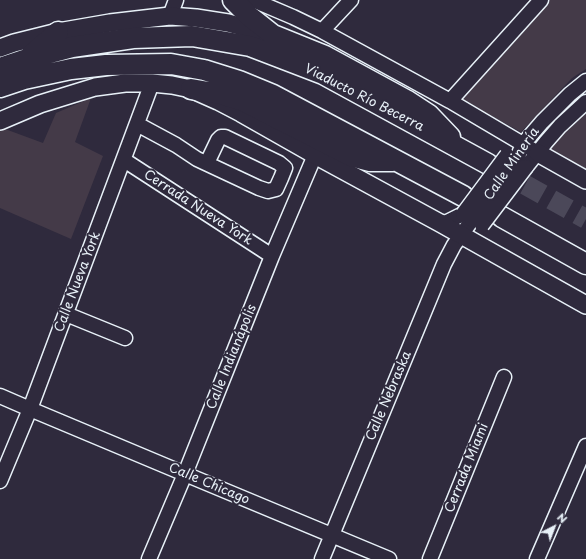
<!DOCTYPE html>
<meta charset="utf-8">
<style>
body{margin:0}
#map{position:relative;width:586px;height:559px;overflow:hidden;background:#2f2a3d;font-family:"Playpen Sans",sans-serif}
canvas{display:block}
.north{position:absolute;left:534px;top:507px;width:40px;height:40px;-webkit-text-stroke:3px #2f2a3d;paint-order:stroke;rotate:42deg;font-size:11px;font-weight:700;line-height:16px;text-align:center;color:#e8f1f8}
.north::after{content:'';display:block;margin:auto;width:14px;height:18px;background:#e8f1f8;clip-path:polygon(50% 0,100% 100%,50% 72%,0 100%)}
</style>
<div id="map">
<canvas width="586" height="559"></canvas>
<div class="north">N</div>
</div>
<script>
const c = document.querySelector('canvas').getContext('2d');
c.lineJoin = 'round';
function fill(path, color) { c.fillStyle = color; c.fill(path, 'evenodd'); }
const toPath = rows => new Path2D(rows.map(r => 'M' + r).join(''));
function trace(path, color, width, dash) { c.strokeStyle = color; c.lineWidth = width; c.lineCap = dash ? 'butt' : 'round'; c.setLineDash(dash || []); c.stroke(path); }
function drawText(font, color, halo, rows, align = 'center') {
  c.font = font + ' "Playpen Sans",sans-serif'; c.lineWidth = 4; c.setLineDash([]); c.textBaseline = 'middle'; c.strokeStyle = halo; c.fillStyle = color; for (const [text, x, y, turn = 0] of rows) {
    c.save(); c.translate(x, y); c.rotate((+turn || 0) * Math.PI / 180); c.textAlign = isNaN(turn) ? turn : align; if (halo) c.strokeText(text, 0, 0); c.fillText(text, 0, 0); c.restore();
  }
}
fill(toPath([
 [550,0,586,0,586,69,572,78,521,132,462,100],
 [91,98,75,142,103,156,71,239,0,208,0,131,5,129,43,143,56,113],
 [586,110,586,171,546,150]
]), '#443a48');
trace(toPath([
 [499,170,586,219]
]), '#4b4859', 20, [20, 10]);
const minor = toPath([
 [253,0,293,17,322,31,450,101,538,153],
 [170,16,176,0],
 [322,31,351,0],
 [450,101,541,0],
 [137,124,176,145,197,159,259,188,268,191,276,189,281,178,285,168,279,163,225,137,221,137,218,140,207,163],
 [124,160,272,256],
 [516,161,523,144,542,122,570,94,586,81],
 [526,167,546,142,560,126,586,102],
 [440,223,447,222,463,214],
 [66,314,125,338],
 [0,396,30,409,185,474,389,559],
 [0,481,30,409,152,83],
 [149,559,185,474,272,256,315,155],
 [322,559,444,264,454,245,472,220],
 [430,559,504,377],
 [537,559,586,446]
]);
const major = toPath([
 [0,48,14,43,58,32,110,23,170,16,196,18,228,23,269,34],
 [0,121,40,104,95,87,125,83,152,83,172,85,191,89,218,101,241,113,315,155,440,223,586,305],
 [538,153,586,180]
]);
const highway = toPath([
 [233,0,249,16,273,35,325,56,406,100,429,115,450,137],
 [31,55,40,47,58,32],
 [0,68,27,59,72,47,133,38,192,36,250,46,323,74,488,164],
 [0,87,24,79,71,69,106,65,171,64,204,70,239,81,273,95,463,196],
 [191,89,220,94,243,101,351,156,370,161,393,161],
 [502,217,586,264]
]);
trace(minor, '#e8f1f8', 17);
trace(major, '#e8f1f8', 20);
trace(highway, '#e8f1f8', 23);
trace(minor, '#2f2a3d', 14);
trace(major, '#2f2a3d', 17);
trace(highway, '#2f2a3d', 20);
const minorBridge = toPath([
 [463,214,507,155],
 [472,220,516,161],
 [482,225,526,167]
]);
trace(minorBridge, '#e8f1f8', 17, []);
trace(minorBridge, '#2f2a3d', 14);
drawText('13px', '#e8f1f8', '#2f2a3d', [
 ["Viaducto Río Becerra",364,98,27],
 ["Calle Minería",512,164,-55],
 ["Cerrada Nueva York",198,208,33],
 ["Calle Nueva York",78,282,-69],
 ["Calle Indianápolis",232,357,-68],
 ["Calle Nebraska",389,396,-67],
 ["Cerrada Miami",467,468,-68],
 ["Calle Chicago",209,484,23]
]);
</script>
